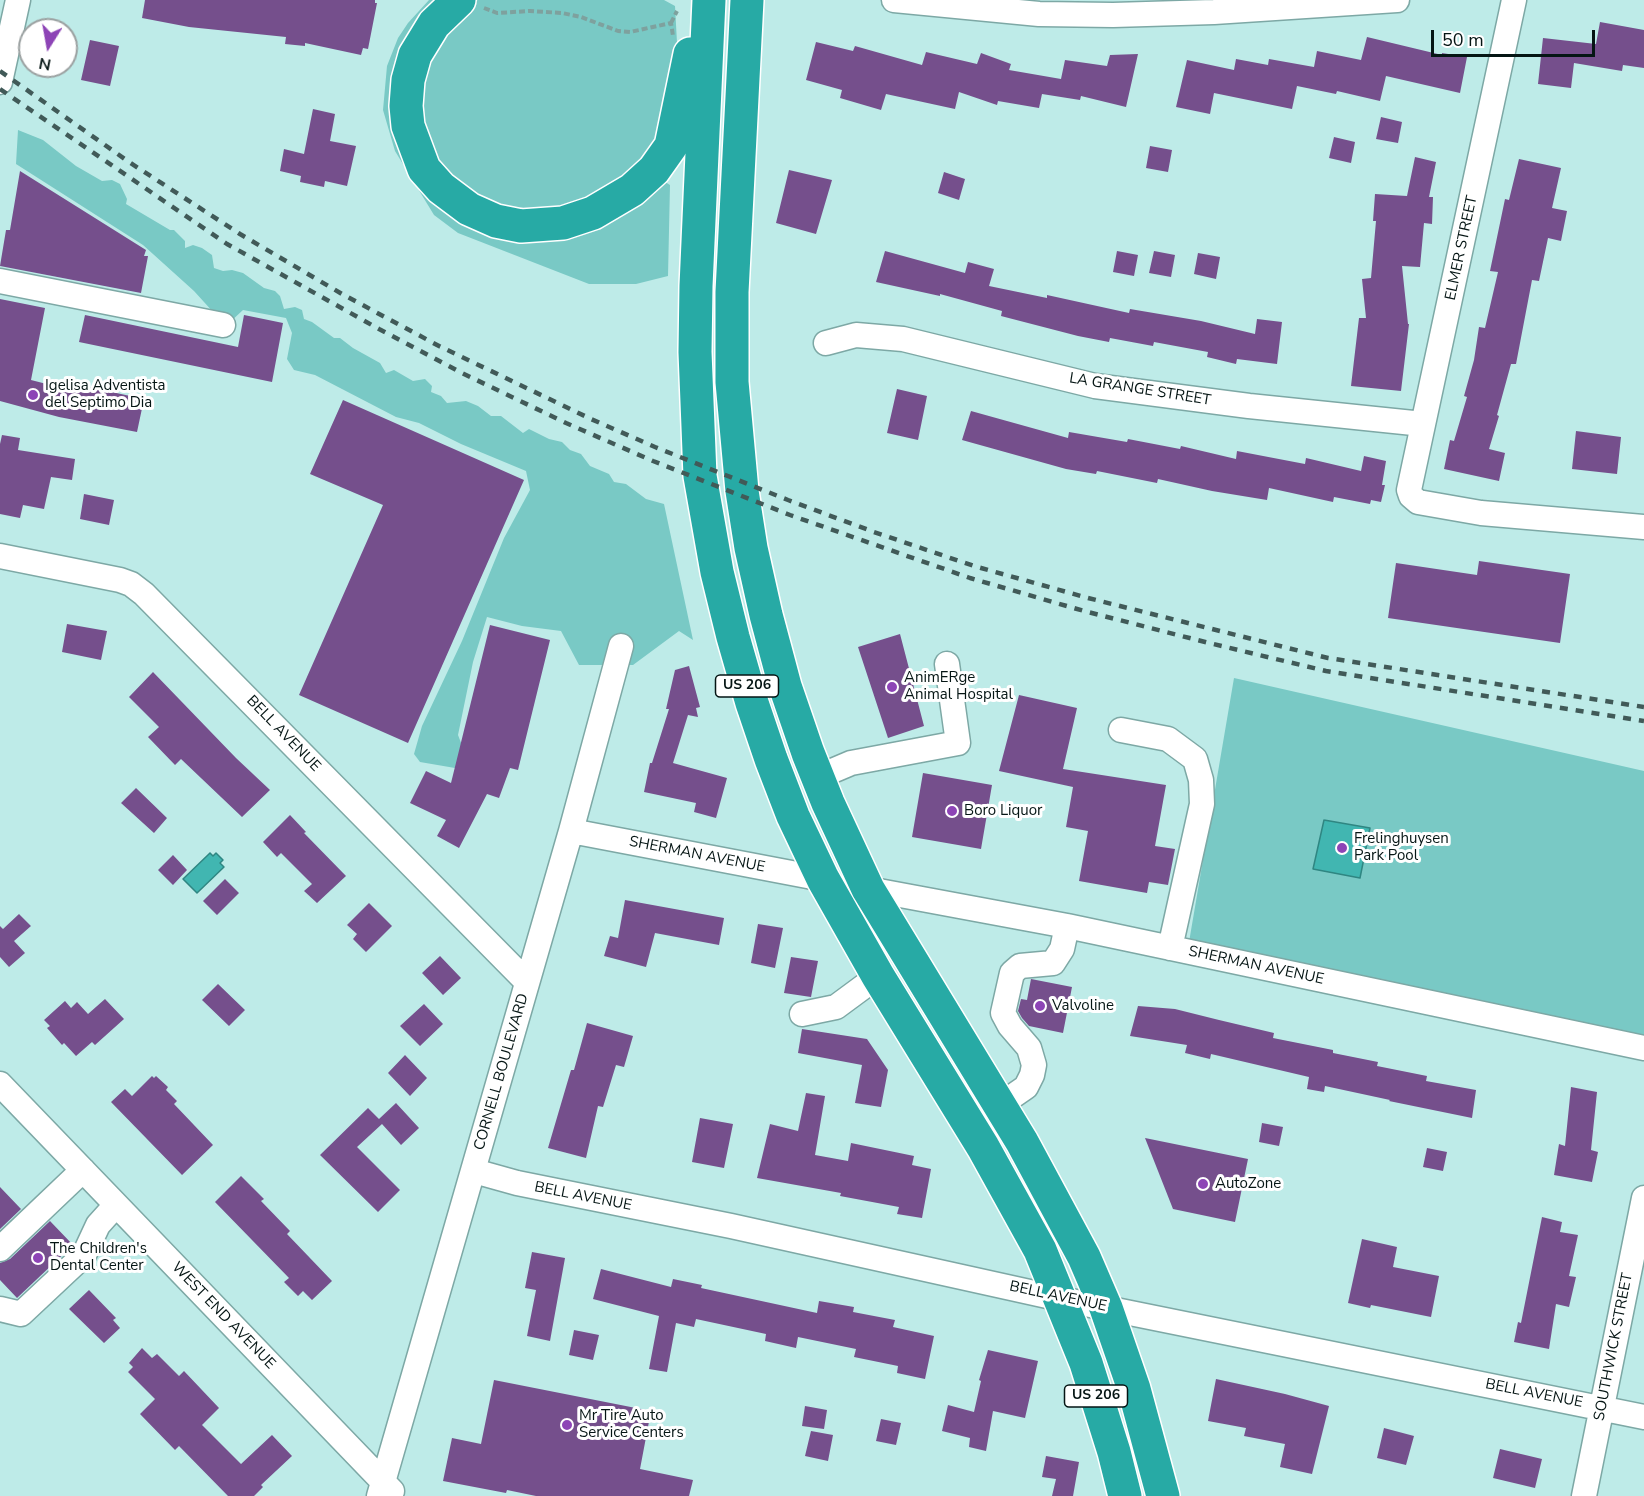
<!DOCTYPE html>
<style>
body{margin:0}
#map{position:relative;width:1644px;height:1496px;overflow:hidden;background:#beebe8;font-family:"Nunito Sans",sans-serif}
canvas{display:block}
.north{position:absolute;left:18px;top:18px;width:60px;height:60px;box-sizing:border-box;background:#fff;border:2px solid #9ba1a1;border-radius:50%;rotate:191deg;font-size:16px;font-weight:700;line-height:24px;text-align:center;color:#051514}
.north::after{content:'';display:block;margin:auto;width:21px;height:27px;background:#8d44b6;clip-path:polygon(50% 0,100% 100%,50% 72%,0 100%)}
.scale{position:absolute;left:1431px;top:30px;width:164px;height:27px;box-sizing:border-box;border:3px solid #051514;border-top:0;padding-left:8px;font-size:18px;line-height:21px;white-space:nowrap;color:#051514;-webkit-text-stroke:4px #fff;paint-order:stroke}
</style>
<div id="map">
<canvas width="1644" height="1496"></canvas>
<div class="north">N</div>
<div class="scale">50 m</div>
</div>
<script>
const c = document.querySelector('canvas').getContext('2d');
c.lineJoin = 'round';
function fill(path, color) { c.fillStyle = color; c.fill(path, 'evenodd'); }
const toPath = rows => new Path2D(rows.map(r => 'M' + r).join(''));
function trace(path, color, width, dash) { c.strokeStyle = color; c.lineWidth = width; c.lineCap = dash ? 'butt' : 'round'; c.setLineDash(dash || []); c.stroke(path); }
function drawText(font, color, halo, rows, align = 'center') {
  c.font = font + ' "Nunito Sans",sans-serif'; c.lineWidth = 6; c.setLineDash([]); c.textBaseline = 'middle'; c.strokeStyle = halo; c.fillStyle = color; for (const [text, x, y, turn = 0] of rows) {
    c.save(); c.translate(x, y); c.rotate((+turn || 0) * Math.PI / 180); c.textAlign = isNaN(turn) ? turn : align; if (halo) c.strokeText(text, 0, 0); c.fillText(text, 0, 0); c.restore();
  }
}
fill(toPath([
 [429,0,440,0,395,110,500,237,662,180,670,185,668,276,636,284,589,284,458,233,434,215,395,151,383,110,387,66,398,38,408,23],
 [478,0,664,0,675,6,678,61,676,87,651,155,612,188,572,206,537,211,495,205,459,189,433,160,416,117,429,50,470,3],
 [18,130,43,140,76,166,102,181,112,180,120,184,127,199,126,204,170,230,174,230,185,241,185,248,193,245,202,248,212,255,214,268,223,271,232,270,243,273,264,288,275,291,280,296,284,309,295,307,302,310,304,319,312,322,334,338,340,338,353,348,380,363,386,373,394,370,413,381,425,379,432,386,431,392,441,396,447,403,466,401,478,406,491,416,501,416,523,433,529,429,549,439,562,442,570,450,581,454,590,466,609,474,614,482,626,484,646,499,664,504,693,640,679,631,633,665,579,665,561,631,522,626,487,617,473,662,458,735,470,766,455,768,420,762,414,754,422,726,462,641,504,538,530,490,526,471,461,444,419,423,396,417,315,375,294,370,287,359,292,333,286,318,243,310,229,323,214,313,194,291,143,245,16,164],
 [1234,678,1644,771,1644,1042,1188,948]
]), '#79c9c5');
const water = toPath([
 [1324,820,1370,828,1360,878,1313,869,1324,820],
 [210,853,213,856,216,853,223,860,220,863,224,867,197,893,183,879,210,853]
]);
fill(water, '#41b6b1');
trace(water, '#2f8682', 1.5);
fill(toPath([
 [145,0,375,0,375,3,377,3,368,49,363,48,361,55,305,43,305,46,285,44,286,37,189,27,142,18],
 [1600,22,1644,30,1644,68,1623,65,1622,71,1574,63,1571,88,1538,84,1543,38,1596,44],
 [1367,37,1442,55,1442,53,1467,57,1460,93,1386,76,1380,101,1337,91,1336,94,1297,86,1292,109,1214,93,1210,114,1176,107,1187,60,1234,70,1236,59,1268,65,1269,59,1314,67,1317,51,1361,60],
 [90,40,119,46,110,86,81,80],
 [816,42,853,51,855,46,922,65,926,52,977,64,981,53,1011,64,1009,70,1061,79,1065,60,1107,66,1110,55,1138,54,1126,107,1081,96,1080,100,1042,94,1039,108,998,101,997,105,959,92,955,109,886,94,881,110,840,98,842,90,806,80],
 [313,109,335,114,330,141,356,146,347,186,325,181,324,187,300,182,301,176,280,171,284,149,304,154],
 [1381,117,1402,122,1398,143,1376,139],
 [1334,137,1355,142,1351,163,1329,158],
 [1150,146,1172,150,1168,172,1146,168],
 [1415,157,1436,162,1429,197,1433,197,1432,224,1424,223,1420,267,1402,266,1408,324,1409,324,1401,391,1351,386,1359,318,1366,318,1362,279,1371,278,1376,221,1373,221,1375,194,1407,196],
 [1519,159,1561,168,1552,208,1567,211,1561,241,1548,238,1539,281,1532,280,1516,364,1511,364,1497,415,1499,416,1489,449,1505,453,1499,481,1444,469,1450,440,1454,441,1467,397,1464,396,1474,360,1479,327,1485,328,1498,272,1490,271,1505,199,1509,200],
 [789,170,832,180,816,234,776,223],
 [20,171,146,250,144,256,148,256,141,293,0,266,6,230,10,230],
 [944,172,965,179,959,200,938,193],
 [885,251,965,273,968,262,994,269,989,286,1047,298,1047,295,1129,313,1130,309,1201,321,1255,334,1257,319,1282,322,1277,364,1237,359,1236,364,1207,357,1208,352,1154,342,1153,346,1110,338,1109,342,1078,336,1001,316,1002,311,940,294,940,296,876,282],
 [1117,251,1138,255,1134,276,1113,272],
 [1154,251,1175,255,1171,277,1149,273],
 [1198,253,1220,257,1216,279,1194,274],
 [0,299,45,308,31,380,74,391,75,384,144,399,137,432,59,417,0,401],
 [85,315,238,347,244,315,283,323,272,382,79,342],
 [897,389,927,396,918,440,887,433],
 [343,400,524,480,408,743,299,695,383,505,310,474],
 [971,411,1068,438,1069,432,1127,442,1128,439,1180,449,1181,446,1236,459,1237,451,1305,464,1306,458,1361,471,1364,456,1386,461,1382,485,1385,485,1381,502,1371,500,1370,504,1334,497,1333,502,1269,488,1267,500,1212,491,1158,479,1157,483,1097,471,1096,474,1066,469,962,440],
 [1576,431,1621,437,1617,474,1572,469],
 [2,435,20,438,18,450,75,459,72,480,51,477,44,509,23,505,20,518,0,514,0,444],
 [84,494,114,500,109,525,80,519],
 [1479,561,1570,574,1560,643,1388,618,1396,563,1477,575],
 [67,624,107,631,101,660,62,652],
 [490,625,550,640,518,770,510,768,499,798,487,794,459,848,437,836,446,820,410,803,426,771,451,783],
 [900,634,924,726,888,738,858,647],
 [689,666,700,707,696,708,698,717,688,715,673,763,727,778,716,818,694,812,696,803,644,792,650,763,652,763,669,709,666,709,675,670],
 [153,672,236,758,270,790,242,817,181,759,175,765,148,737,159,727,129,697],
 [1019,695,1077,708,1063,769,1166,785,1155,846,1175,849,1168,885,1149,882,1147,893,1079,881,1088,831,1066,827,1073,787,999,771],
 [923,773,992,785,981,849,912,837],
 [136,788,167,818,154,833,121,803],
 [290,815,306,832,304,833,346,876,317,903,304,891,312,884,281,853,277,857,263,842],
 [173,855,187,870,173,885,158,870],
 [225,879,239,893,217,915,203,901],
 [625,900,724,918,719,945,655,933,646,967,604,956,610,936,618,938],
 [369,903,392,926,366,952,353,939,357,934,347,925],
 [19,914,31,926,14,941,25,953,9,967,0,957,0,926,3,929],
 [758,924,783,928,775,968,751,963],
 [440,956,461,978,443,995,422,973],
 [791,957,818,961,811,997,784,993],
 [1031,979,1072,987,1063,1033,1029,1026,1022,1018,1018,1011,1021,999,1027,1000],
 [218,984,245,1010,229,1026,202,1000],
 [105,999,124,1019,95,1045,92,1042,76,1056,64,1043,62,1045,47,1028,50,1026,44,1020,65,1001,71,1008,77,1002,88,1014],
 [424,1004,443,1024,420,1046,400,1026],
 [1138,1006,1175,1009,1219,1020,1274,1033,1273,1038,1333,1050,1333,1053,1378,1062,1377,1066,1427,1076,1426,1081,1476,1090,1472,1118,1389,1101,1390,1100,1325,1086,1324,1092,1307,1089,1309,1077,1211,1054,1210,1059,1185,1053,1187,1045,1130,1036],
 [587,1023,633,1036,624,1067,616,1065,603,1107,598,1106,586,1158,548,1148,571,1070,574,1070],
 [802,1029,867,1039,888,1070,881,1107,855,1103,862,1065,798,1053],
 [405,1055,427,1078,410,1096,388,1073],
 [152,1076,154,1078,156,1076,168,1087,166,1090,177,1101,174,1104,213,1145,182,1175,111,1102,125,1089,132,1096],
 [1571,1087,1597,1092,1591,1150,1598,1152,1592,1182,1554,1175,1559,1144,1565,1146],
 [806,1093,825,1096,815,1155,848,1161,851,1143,914,1156,912,1165,931,1169,922,1218,897,1214,899,1207,840,1196,841,1193,757,1178,770,1124,798,1131],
 [396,1103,419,1128,401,1145,382,1124,357,1147,400,1190,378,1212,320,1155,368,1108,379,1119],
 [700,1118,733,1124,724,1168,692,1162],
 [1262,1123,1283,1127,1279,1146,1259,1142],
 [1145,1138,1248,1159,1235,1222,1173,1209],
 [1427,1148,1447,1152,1443,1171,1423,1167],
 [241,1176,264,1199,261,1201,290,1231,287,1234,332,1281,312,1300,303,1291,298,1296,284,1282,289,1278,215,1202],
 [0,1187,21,1209,0,1229],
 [1542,1217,1562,1222,1560,1232,1578,1235,1569,1276,1576,1277,1569,1307,1556,1304,1549,1349,1514,1342,1518,1322,1521,1323],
 [50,1221,73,1245,17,1298,0,1280,0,1263,10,1259],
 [1362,1239,1397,1247,1393,1267,1439,1276,1431,1317,1371,1305,1370,1308,1348,1303],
 [532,1252,565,1258,550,1341,527,1336,536,1290,525,1288],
 [601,1269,671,1287,673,1279,702,1285,701,1288,817,1313,819,1301,854,1307,853,1312,895,1320,893,1327,934,1336,925,1379,897,1373,898,1366,854,1357,856,1349,798,1337,796,1348,765,1341,766,1334,696,1319,694,1327,676,1323,667,1372,649,1369,659,1316,593,1299],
 [89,1290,116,1318,113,1320,120,1328,104,1343,69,1309],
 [574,1330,599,1335,593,1360,569,1355],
 [142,1348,152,1358,157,1354,179,1376,184,1371,219,1408,202,1425,241,1464,272,1435,292,1456,261,1485,263,1487,254,1496,228,1496,179,1446,175,1450,140,1414,155,1399,128,1372,133,1367,129,1363],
 [988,1350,1038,1361,1025,1418,993,1411,986,1451,969,1447,970,1438,942,1431,948,1405,974,1412,981,1381,979,1380],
 [1216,1379,1285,1394,1329,1406,1312,1474,1280,1467,1285,1444,1244,1436,1246,1428,1208,1421],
 [494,1380,651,1411,640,1469,693,1480,689,1496,536,1496,507,1490,506,1493,443,1481,452,1438,481,1444],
 [805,1406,827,1410,824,1429,802,1426],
 [881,1419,901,1423,896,1445,876,1441],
 [1384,1428,1414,1436,1406,1465,1377,1458],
 [811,1431,833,1435,828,1461,805,1456],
 [1500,1449,1542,1459,1535,1488,1493,1478],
 [1046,1456,1079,1462,1073,1496,1052,1496,1056,1479,1042,1477]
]), '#754f8c');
const minor = toPath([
 [894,0,1039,14,1113,15,1214,12,1397,0],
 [1514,0,1409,490,1411,496,1418,502,1481,513,1644,527],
 [0,82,18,0],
 [0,281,223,325],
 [826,343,856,335,903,339,1095,386,1249,406,1423,424],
 [0,556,120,580,131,584,144,594,527,982],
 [1121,730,1168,739,1195,759,1201,780,1202,804,1170,948],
 [818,777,851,763,958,743,947,664],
 [571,831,823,879],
 [868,889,1067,926,1644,1048],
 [802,1014,836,1007,878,976],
 [0,1084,392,1491],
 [1000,1105,1026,1087,1032,1075,1034,1065,1029,1048,1010,1026,1003,1013,1012,973,1020,966,1053,963,1062,949,1067,926],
 [474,1171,517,1183,731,1226,1061,1299,1644,1417],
 [0,1249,83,1170],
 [0,1309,21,1314,84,1255,98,1225,116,1205],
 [379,1496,571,831,621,646],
 [1584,1496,1644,1198]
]);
const highway = toPath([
 [459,0,434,24,415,55,408,80,406,106,408,126,424,169,441,188,469,209,496,221,521,226,563,223,593,213,632,190,654,170,671,146,690,54],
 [709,0,696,286,695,352,700,476,717,572,733,637,752,703,771,759,793,816,823,879,878,976,983,1147,1040,1250,1086,1363,1114,1452,1125,1496],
 [747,0,732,292,732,382,742,491,751,548,766,615,785,686,808,753,828,803,868,889,1022,1142,1084,1257,1106,1308,1134,1389,1163,1496]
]);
trace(minor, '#7da8a5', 27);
trace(highway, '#fff', 36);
trace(toPath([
 [484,8,497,13,530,11,562,13,581,17,618,31,630,32,671,23,673,36],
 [671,23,677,11]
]), '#7ea19e', 4, [6, 3]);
trace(minor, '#fff', 24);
trace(highway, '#27aaa5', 33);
trace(toPath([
 [0,71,129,162,240,234,342,294,439,346,591,419,655,447,788,500,874,532,974,566,1088,598,1328,658,1644,707],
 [0,89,227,244,379,329,462,373,566,423,653,461,790,515,970,578,1084,611,1209,643,1326,671,1644,721]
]), '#415a58', 4.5, [8, 8]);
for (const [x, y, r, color] of [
 [33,395,6,"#8d44b6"],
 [892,687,6,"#8d44b6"],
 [952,811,6,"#8d44b6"],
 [1342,848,6,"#8d44b6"],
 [1040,1006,6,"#8d44b6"],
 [1203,1184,6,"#8d44b6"],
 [38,1258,6,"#8d44b6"],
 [567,1425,6,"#8d44b6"]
]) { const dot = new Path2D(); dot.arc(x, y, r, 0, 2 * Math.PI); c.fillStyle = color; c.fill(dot); trace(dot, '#fff', 2); }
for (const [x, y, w] of [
 [747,686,63],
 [1096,1396,63]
]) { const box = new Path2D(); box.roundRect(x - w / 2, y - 11, w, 22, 4.5); c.fillStyle = '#fff'; c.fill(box); trace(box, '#051514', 1.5); }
drawText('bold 14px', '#051514', null, [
 ["US 206",747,686],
 ["US 206",1096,1396]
]);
drawText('15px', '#051514', '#fff', [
 ["ELMER STREET",1462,248,-78],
 ["LA GRANGE STREET",1140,390,9],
 ["BELL AVENUE",283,734,46],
 ["SHERMAN AVENUE",697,855,11],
 ["SHERMAN AVENUE",1256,966,12],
 ["CORNELL BOULEVARD",502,1072,-74],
 ["BELL AVENUE",583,1197,11],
 ["BELL AVENUE",1058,1297,12],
 ["WEST END AVENUE",223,1316,46],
 ["SOUTHWICK STREET",1614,1347,-79],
 ["BELL AVENUE",1534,1394,11]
]);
drawText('15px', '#051514', '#fff', [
 ["Igelisa Adventista",45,386],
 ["del Septimo Dia",45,403],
 ["AnimERge",904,678],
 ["Animal Hospital",904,695],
 ["Boro Liquor",964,811],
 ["Frelinghuysen",1354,839],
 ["Park Pool",1354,856],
 ["Valvoline",1052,1006],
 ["AutoZone",1215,1184],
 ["The Children's",50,1249],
 ["Dental Center",50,1266],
 ["Mr Tire Auto",579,1416],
 ["Service Centers",579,1433]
], 'left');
</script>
